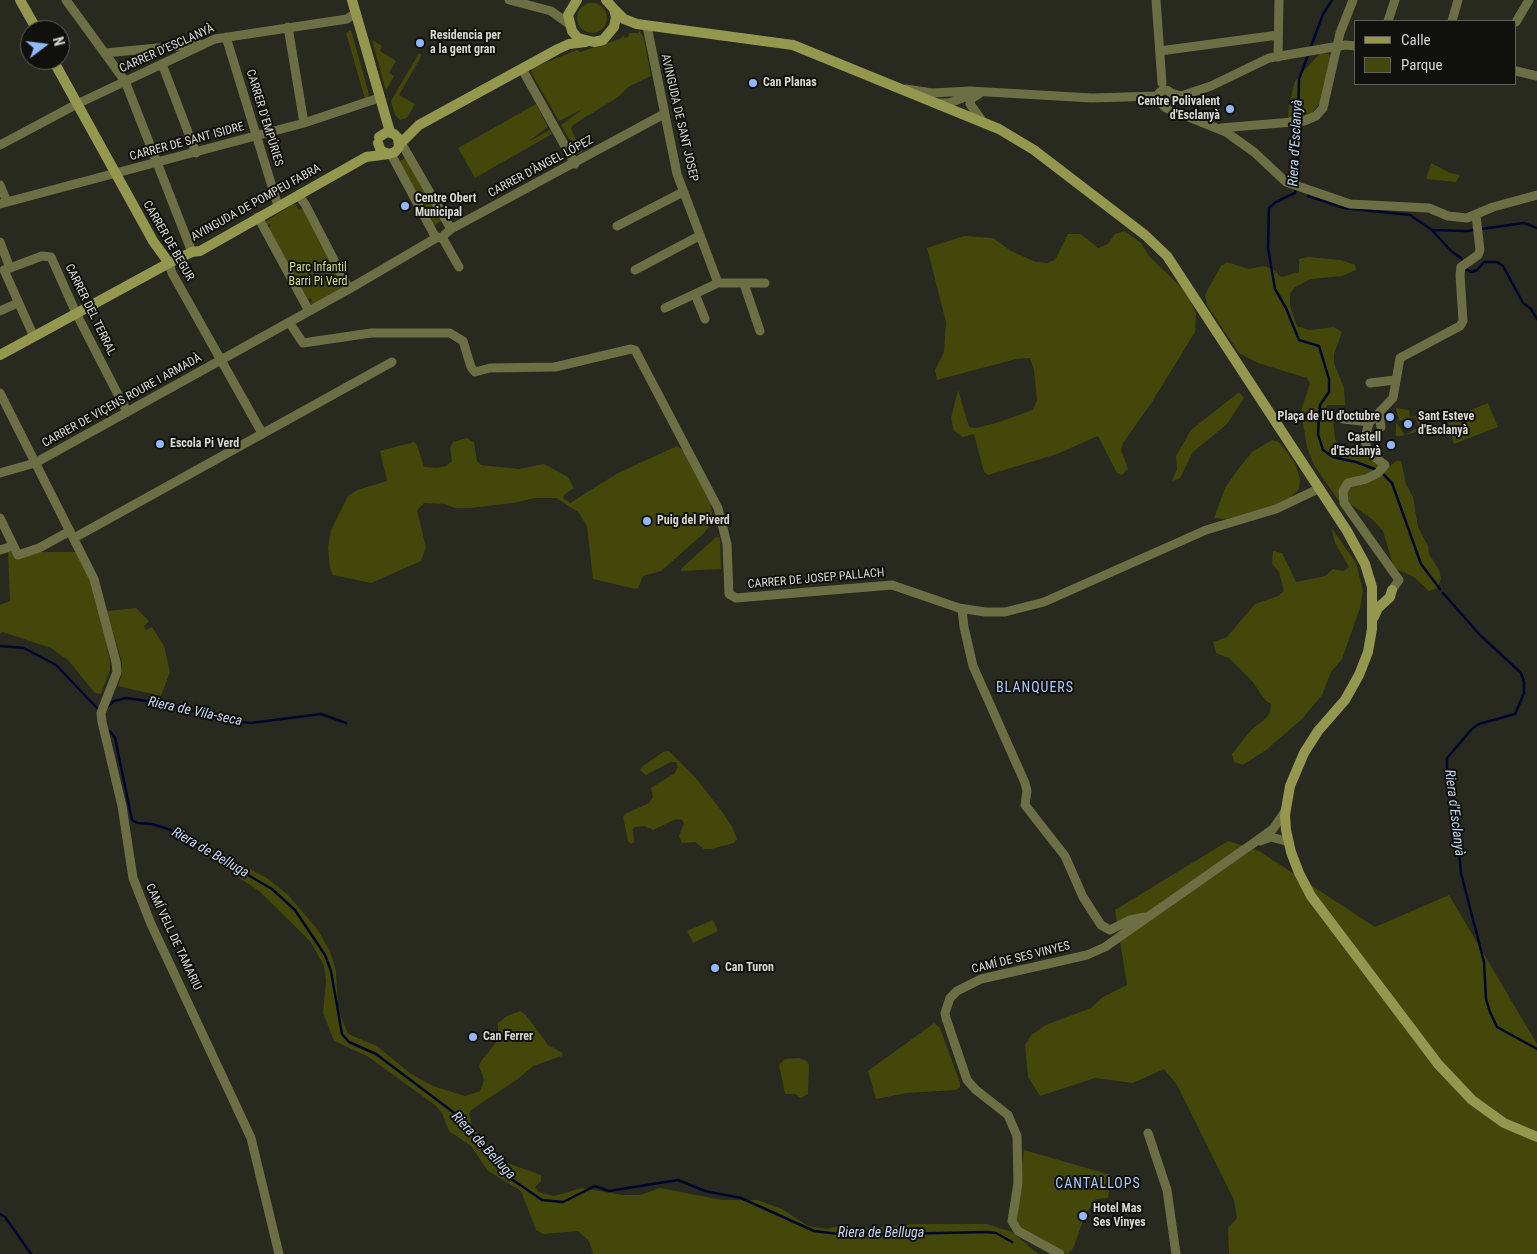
<!DOCTYPE html>
<meta charset="utf-8">
<style>
body{margin:0}
#map{position:relative;width:1537px;height:1254px;overflow:hidden;background:#28291f;font-family:"Roboto Condensed",sans-serif}
canvas{display:block}
.legend{position:absolute;left:1354px;top:20px;width:162px;height:65px;box-sizing:border-box;background:#10110c;border:1px solid #60615b;margin:0;padding:6px 9px;list-style:none;font-size:15px;color:#d7d8d1}
.legend li{display:flex;align-items:center;gap:10px;height:25px}
.legend b{width:25px;border:1px solid #60615b}
.north{position:absolute;left:20px;top:20px;width:50px;height:50px;box-sizing:border-box;background:#10110c;border:1px solid #60615b;border-radius:50%;rotate:75deg;font-size:14px;font-weight:700;line-height:20px;text-align:center;color:#d7d8d1}
.north::after{content:'';display:block;margin:auto;width:18px;height:22px;background:#8fb8fd;clip-path:polygon(50% 0,100% 100%,50% 72%,0 100%)}
</style>
<div id="map">
<canvas width="1537" height="1254"></canvas>
<ul class="legend">
<li><b style="height:6px;background:#93984e"></b>Calle</li>
<li><b style="height:14px;background:#44470a"></b>Parque</li>
</ul>
<div class="north">N</div>
</div>
<script>
const c = document.querySelector('canvas').getContext('2d');
c.lineJoin = 'round';
function fill(path, color) { c.fillStyle = color; c.fill(path, 'evenodd'); }
const toPath = rows => new Path2D(rows.map(r => 'M' + r).join(''));
function trace(path, color, width, dash) { c.strokeStyle = color; c.lineWidth = width; c.lineCap = dash ? 'butt' : 'round'; c.setLineDash(dash || []); c.stroke(path); }
function drawText(font, color, halo, rows, align = 'center') {
  c.font = font + ' "Roboto Condensed",sans-serif'; c.lineWidth = 4; c.setLineDash([]); c.textBaseline = 'middle'; c.strokeStyle = halo; c.fillStyle = color; for (const [text, x, y, turn = 0] of rows) {
    c.save(); c.translate(x, y); c.rotate((+turn || 0) * Math.PI / 180); c.textAlign = isNaN(turn) ? turn : align; if (halo) c.strokeText(text, 0, 0); c.fillText(text, 0, 0); c.restore();
  }
}
fill(toPath([
 '577 18a15 15 0 1 1 30 0a15 15 0 1 1-30 0Z',
 [351,30,370,98,365,99,346,33],
 [639,30,644,38,651,76,628,87,618,97,573,125,571,128,574,136,583,152,578,154,561,125,583,109,559,121,532,74,532,68,577,50,580,52,620,39,624,35,624,38,628,37,630,33,639,33],
 [372,40,382,46,380,51,396,61,389,73,394,76,386,91],
 [419,53,422,55,399,95,415,104,407,118,400,120,395,115,391,101],
 [1320,53,1329,54,1330,58,1321,101,1310,116,1288,119,1289,104,1295,81],
 [536,104,548,127,528,142,550,130,552,134,475,178,458,148],
 [407,157,443,220,433,226,398,162],
 [1431,163,1450,173,1460,175,1456,182,1426,179],
 [295,203,299,210,302,208,342,280,344,288,313,305,310,303,312,301,311,298,308,299,268,228,271,226,270,224,266,226,265,222],
 [1125,231,1141,243,1149,256,1188,294,1196,314,1195,332,1152,402,1123,443,1121,450,1128,469,1122,475,1117,473,1098,436,1057,454,988,475,984,472,974,434,963,437,954,431,951,418,958,390,969,427,976,428,996,423,1033,410,1037,400,1034,370,1030,358,1016,359,937,380,935,370,944,352,946,322,927,248,964,236,993,238,1011,251,1036,262,1047,263,1055,260,1068,234,1081,234,1098,248,1108,244,1115,234],
 [1308,257,1341,260,1355,265,1356,270,1342,276,1311,279,1295,287,1290,294,1290,306,1297,326,1309,330,1334,327,1342,332,1334,354,1334,363,1344,388,1345,405,1327,405,1323,416,1333,418,1335,439,1339,446,1343,445,1354,456,1364,453,1381,465,1390,466,1396,461,1401,461,1406,484,1413,497,1418,527,1428,546,1429,554,1439,570,1441,578,1438,588,1429,591,1414,577,1394,568,1383,531,1372,519,1344,500,1338,500,1314,465,1307,447,1301,411,1310,383,1307,378,1258,363,1239,353,1207,305,1205,296,1208,289,1221,266,1227,262,1248,269,1264,266,1273,269,1281,277,1299,272,1299,259],
 [1239,392,1244,398,1227,424,1193,452,1180,478,1172,481,1177,469,1176,456,1191,430],
 [1488,403,1498,427,1454,444,1447,420],
 [1396,408,1409,410,1410,417,1418,415,1423,430,1401,436,1396,436,1396,422,1405,435,1419,427,1415,417,1399,421],
 [466,438,474,442,477,461,481,465,519,469,544,464,568,477,574,488,565,494,563,498,570,503,618,473,677,446,683,450,711,503,713,522,703,534,661,571,643,576,638,588,636,589,593,579,587,526,578,512,556,498,535,498,513,503,470,508,455,508,445,504,424,503,417,511,426,547,421,561,371,583,333,575,330,569,328,547,331,530,348,496,357,490,387,481,380,451,414,442,417,445,424,467,437,468,446,466,452,461,450,447,453,442],
 [1272,440,1279,442,1295,463,1300,479,1299,489,1289,499,1271,508,1226,519,1214,518,1225,488,1239,468,1252,452],
 [1331,527,1356,563,1363,591,1360,608,1342,659,1331,672,1322,695,1301,720,1266,750,1243,765,1234,762,1232,754,1252,729,1265,719,1270,713,1271,704,1265,700,1252,681,1229,658,1216,653,1213,642,1227,637,1255,604,1278,596,1284,591,1279,572,1272,564,1273,551,1282,553,1296,582,1325,576,1333,569,1344,571,1349,567,1335,543],
 [716,537,720,538,721,569,681,571,682,568],
 [8,552,80,552,87,568,101,613,110,662,110,670,101,694,95,693,68,660,51,648,3,632,0,634,0,605,10,601],
 [136,608,149,621,144,626,146,630,152,627,164,646,170,672,161,696,118,686,122,673,122,663,107,611],
 [669,751,696,778,723,813,732,827,737,839,734,843,711,849,704,849,695,842,682,843,679,836,684,823,681,819,674,820,653,830,645,826,634,827,633,830,634,842,631,844,628,841,623,817,625,814,649,803,653,797,651,788,675,773,678,767,676,762,671,762,646,775,640,770,643,766,663,752],
 [184,834,267,878,288,895,318,930,330,951,336,971,338,1009,348,1034,377,1046,411,1074,433,1086,465,1096,480,1091,484,1080,479,1066,481,1061,498,1040,498,1023,507,1016,520,1011,526,1015,548,1045,563,1053,562,1056,533,1066,518,1079,471,1110,469,1114,473,1129,485,1140,499,1160,541,1175,541,1181,535,1187,539,1192,554,1196,582,1188,623,1195,640,1195,660,1188,722,1200,757,1200,782,1209,808,1226,827,1229,839,1226,858,1229,914,1224,987,1224,1012,1232,1038,1254,593,1254,589,1241,578,1231,543,1234,536,1230,521,1191,488,1171,471,1146,449,1131,442,1113,435,1105,367,1056,334,1041,323,1013,326,981,324,966,310,941,259,891,182,840,180,835],
 [1228,841,1259,851,1375,927,1449,895,1537,1044,1537,1254,1229,1254,1228,1228,1237,1218,1234,1200,1177,1085,1164,1069,1133,1083,1095,1078,1040,1096,1028,1077,1025,1045,1031,1035,1046,1025,1091,1008,1103,997,1127,985,1115,910],
 [713,920,718,931,693,943,687,931],
 [934,1023,940,1028,960,1083,960,1087,955,1090,906,1093,876,1099,868,1071],
 [799,1058,807,1061,809,1065,808,1094,801,1098,795,1094,785,1094,779,1065,785,1059],
 [1024,1150,1111,1175,1108,1198,1096,1199,1085,1215,1073,1249,1068,1254,1035,1239,1021,1229,1014,1221]
]), '#44470a');
trace(toPath([
 [1310,49,1323,14,1332,0],
 [1297,182,1299,79,1308,55],
 [1296,188,1295,193,1276,202,1269,208,1268,248,1275,289,1286,308,1299,340,1319,346,1329,379,1329,392,1320,405,1319,415,1318,434,1323,450,1333,457,1356,462,1377,470],
 [1308,196,1344,208,1410,215,1432,230,1451,251,1461,258,1467,270,1472,272,1477,270,1484,262,1497,262,1503,266,1523,303,1531,309,1537,319],
 [1432,230,1467,231,1524,223,1537,228],
 [1382,473,1392,483,1421,564,1440,589],
 [1443,593,1480,635,1521,673,1524,682,1524,693,1515,714,1479,724,1472,729,1447,758,1447,777,1454,796,1461,873,1484,962,1486,999,1490,1012,1497,1027,1537,1049],
 [0,646,24,648,56,665,98,709],
 [107,707,114,701,126,698,161,703,232,721,251,723,321,714,346,723],
 [110,731,115,738,132,820,137,823,152,824,171,830,272,889,295,910,325,955,331,971,342,1034,349,1042,376,1054,457,1115,507,1176,542,1200,563,1202,595,1186,609,1191,678,1180,705,1191,741,1198,814,1231,846,1235,987,1232,996,1233,1012,1242],
 [0,1214,5,1217,31,1254]
]), '#00072f', 2.5);
trace(toPath([
 [66,0,125,81,192,252],
 [509,0,551,11,569,24],
 [1156,0,1162,83],
 [1388,21,1395,0],
 [1452,21,1458,0],
 [1516,22,1529,0],
 [647,26,677,174,718,283,765,283],
 [288,27,304,123],
 [226,37,278,206],
 [1160,51,1278,35],
 [105,53,199,44],
 [1278,57,1279,0],
 [162,64,196,153],
 [522,69,575,164],
 [1516,71,1537,76],
 [906,89,932,93,970,91,1092,98,1158,96],
 '1158 97a7 7 0 1 1 14 0a7 7 0 1 1-14 0Z',
 [1171,93,1181,96,1211,86,1269,58,1345,45,1356,46],
 [979,94,971,99,970,104,983,122],
 [938,103,949,103,973,94],
 [1162,104,1166,108,1226,132,1254,152,1286,182,1350,204,1429,208,1448,216,1467,218,1493,207,1537,195],
 [1221,128,1304,121,1316,116,1323,108,1340,33,1353,0],
 [0,145,77,104,215,39,347,19,356,13],
 [399,147,403,146,451,229],
 [391,154,436,238],
 [0,185,7,202],
 [298,195,305,204,349,289],
 [0,204,304,123,379,98],
 [258,217,309,311],
 [617,226,683,192],
 [442,237,459,267],
 [0,242,10,268,4,270,34,337],
 [169,263,172,273,262,433],
 [10,268,42,256,51,257,76,313,127,412],
 [635,270,699,236],
 [744,284,760,331],
 [695,294,705,319],
 [665,308,718,283],
 [0,311,18,303],
 [289,322,303,343,371,333,450,333,463,341,471,367,475,372,490,368,555,367,631,349,635,350,718,508,727,544,729,594,736,598,892,585,959,608,985,612,1005,612,1044,602,1206,530,1276,509,1318,489],
 [1370,383,1395,380],
 [0,393,94,579,116,662,117,672,101,713,102,722,122,806,133,878,151,924,251,1138,279,1254],
 [1379,413,1381,427],
 [1343,419,1370,422],
 [0,473,35,463,349,289,436,238,442,237,451,229,664,114],
 [0,518,18,555,39,548,70,531],
 [74,538,392,362],
 [0,550,13,546],
 [1392,590,1399,580,1344,503,1343,491,1348,483,1366,479,1378,473,1385,465,1367,451,1365,437,1369,423,1393,398,1400,358,1460,326,1463,321,1460,275,1461,267,1478,255,1480,250,1476,215],
 [962,609,964,627,973,666,1025,783,1027,791,1025,805,1065,856,1083,897,1101,925,1110,930,1130,920,1145,917],
 [1260,841,1271,837,1289,842],
 [1148,1133,1167,1190,1176,1254],
 [1060,1254,1018,1231,1012,1221,1018,1183,1017,1136,1008,1115,976,1090,967,1080,946,1018,945,1013,950,998,957,991,981,979,1087,955,1105,947,1255,842,1273,829,1286,810]
]), '#6c6f43', 9);
trace(toPath([
 [20,0,37,30],
 [352,0,390,132],
 [577,0,568,15,572,31,578,38,594,42,603,40,614,27,616,17,614,9,606,0],
 [614,9,624,19,637,24,793,45,999,129,1034,150,1145,235,1167,256,1347,531,1365,564,1372,587,1372,629,1368,652,1359,675,1345,700,1318,731,1304,753,1290,786,1285,815,1286,830,1291,852,1299,873,1311,896,1438,1064,1472,1100,1504,1123,1537,1137],
 [53,60,153,241,169,263],
 [378,143,381,151,389,154,395,152,399,147,398,138,394,134,387,132,379,137],
 [399,145,419,125,483,90,558,49,569,44,586,42],
 [0,355,169,263,192,252,200,251,366,157,389,154],
 [1374,617,1378,608,1390,597,1392,590]
]), '#93984e', 10);
for (const [x, y, r, color] of [
 [420,43,5,"#8fb8fd"],
 [753,83,5,"#8fb8fd"],
 [1230,109,5,"#8fb8fd"],
 [405,206,5,"#8fb8fd"],
 [1390,417,5,"#8fb8fd"],
 [1408,424,5,"#8fb8fd"],
 [160,444,5,"#8fb8fd"],
 [1391,445,5,"#8fb8fd"],
 [647,521,5,"#8fb8fd"],
 [715,968,5,"#8fb8fd"],
 [473,1037,5,"#8fb8fd"],
 [1083,1216,5,"#8fb8fd"]
]) { const dot = new Path2D(); dot.arc(x, y, r, 0, 2 * Math.PI); c.fillStyle = color; c.fill(dot); trace(dot, '#10110c', 2); }
drawText('bold 12px', '#d7d8d1', '#10110c', [
 ["Residencia per",430,36],
 ["a la gent gran",430,50],
 ["Can Planas",763,83],
 ["Centre Polivalent",1220,102,"right"],
 ["d'Esclanyà",1220,116,"right"],
 ["Centre Obert",415,199],
 ["Municipal",415,213],
 ["Plaça de l'U d'octubre",1380,417,"right"],
 ["Sant Esteve",1418,417],
 ["d'Esclanyà",1418,431],
 ["Castell",1381,438,"right"],
 ["d'Esclanyà",1381,452,"right"],
 ["Escola Pi Verd",170,444],
 ["Puig del Piverd",657,521],
 ["Can Turon",725,968],
 ["Can Ferrer",483,1037],
 ["Hotel Mas",1093,1209],
 ["Ses Vinyes",1093,1223]
], 'left');
drawText('12px', '#d7d8d1', '#10110c', [
 ["CARRER D'ESCLANYÀ",167,49,-24],
 ["CARRER D'EMPÚRIES",264,118,73],
 ["AVINGUDA DE SANT JOSEP",679,118,77],
 ["CARRER DE SANT ISIDRE",187,142,-15],
 ["CARRER D'ÀNGEL LÓPEZ",541,167,-28],
 ["AVINGUDA DE POMPEU FABRA",256,203,-29],
 ["CARRER DE BEGUR",168,241,60],
 ["CARRER DEL TERRAL",90,310,64],
 ["CARRER DE VIÇENS ROURE I ARMADÀ",122,401,-29],
 ["CARRER DE JOSEP PALLACH",816,579,-5],
 ["CAMÍ VELL DE TAMARIU",173,937,65],
 ["CAMÍ DE SES VINYES",1021,958,-14]
]);
drawText('12px', '#d7de84', '#10110c', [
 ["Parc Infantil",318,268],
 ["Barri Pi Verd",318,282]
]);
drawText('italic 14px', '#c3d5f2', '#10110c', [
 ["Riera d'Esclanyà",1296,143,-87],
 ["Riera de Vila-seca",195,712,12],
 ["Riera d'Esclanyà",1454,813,83],
 ["Riera de Belluga",210,853,30],
 ["Riera de Belluga",483,1146,47],
 ["Riera de Belluga",881,1233]
]);
c.letterSpacing = '1px';
drawText('14px', '#abcafe', '#10110c', [
 ["BLANQUERS",1035,688],
 ["CANTALLOPS",1098,1184]
]);
c.letterSpacing = '0px';
</script>
